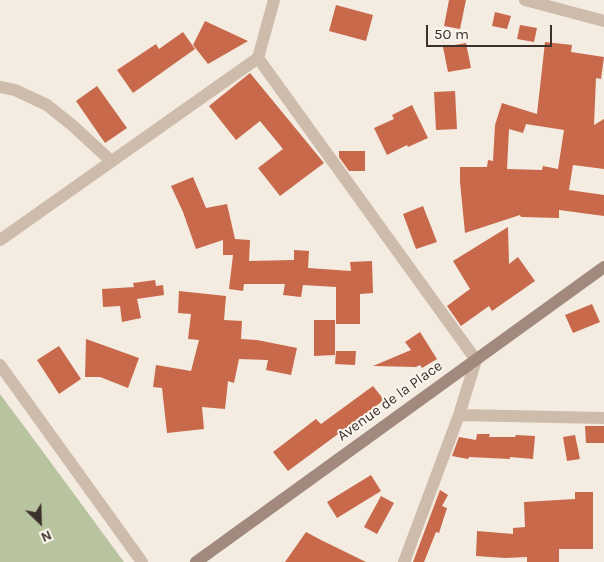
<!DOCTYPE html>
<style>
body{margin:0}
#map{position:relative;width:604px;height:562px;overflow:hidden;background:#f4ebe1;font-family:Karla,sans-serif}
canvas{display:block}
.north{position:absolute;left:15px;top:497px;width:50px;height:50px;-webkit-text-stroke:4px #fbf5ee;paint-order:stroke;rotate:156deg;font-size:14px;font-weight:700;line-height:20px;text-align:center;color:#3b302b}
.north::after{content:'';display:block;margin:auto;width:18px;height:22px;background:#3b302b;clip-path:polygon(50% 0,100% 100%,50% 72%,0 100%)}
.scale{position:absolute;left:426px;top:25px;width:126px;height:22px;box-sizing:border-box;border:2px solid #3b302b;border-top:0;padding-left:6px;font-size:15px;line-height:18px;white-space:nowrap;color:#3b302b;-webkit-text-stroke:4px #fbf5ee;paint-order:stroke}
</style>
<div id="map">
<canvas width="604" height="562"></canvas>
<div class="north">N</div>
<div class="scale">50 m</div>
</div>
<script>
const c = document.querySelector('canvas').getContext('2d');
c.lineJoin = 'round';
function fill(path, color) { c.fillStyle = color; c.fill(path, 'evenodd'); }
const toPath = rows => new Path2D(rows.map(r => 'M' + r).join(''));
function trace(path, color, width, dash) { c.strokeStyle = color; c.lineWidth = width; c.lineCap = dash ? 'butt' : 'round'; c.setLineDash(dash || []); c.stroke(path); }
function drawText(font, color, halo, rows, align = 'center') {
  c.font = font + ' Karla,sans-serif'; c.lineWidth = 4; c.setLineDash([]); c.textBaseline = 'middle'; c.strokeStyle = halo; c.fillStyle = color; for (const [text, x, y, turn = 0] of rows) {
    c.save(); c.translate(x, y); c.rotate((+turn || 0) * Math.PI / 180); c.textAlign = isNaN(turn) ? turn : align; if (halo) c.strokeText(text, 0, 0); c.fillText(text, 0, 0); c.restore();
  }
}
fill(toPath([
 [0,394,35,441,124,562,0,562]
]), '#b8c4a0');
fill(toPath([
 [449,0,466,0,460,29,444,26],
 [336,5,373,15,366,41,329,31],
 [495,12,511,16,507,29,492,26],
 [205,21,248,41,208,64,193,45],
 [520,25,537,28,534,42,517,39],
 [183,32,195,49,133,93,117,70,156,44,159,49],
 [545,42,572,45,571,52,604,57,601,79,596,78,594,125,604,119,604,169,573,165,569,190,604,195,604,216,559,210,559,218,521,217,520,215,465,233,460,182,460,167,487,167,488,160,493,161,495,125,502,103,537,114],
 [526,124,564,130,558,169,543,166,542,170,507,169,509,129,523,133],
 [466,43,471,68,448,72,443,47],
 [250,73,324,163,280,196,258,168,283,149,260,121,236,140,209,106],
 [97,86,127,128,105,143,76,101],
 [455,91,457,129,436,130,434,92],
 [412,105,428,138,408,147,407,145,387,155,374,128,394,119,392,115],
 [339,151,365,151,365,171,349,171,339,157],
 [193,177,206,208,227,204,235,239,250,240,249,261,294,260,294,250,309,251,308,268,351,271,350,262,372,261,373,293,360,294,360,324,336,324,336,287,303,285,301,297,283,295,285,284,244,284,243,291,229,289,233,255,223,255,223,240,196,249,183,212,171,186],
 [423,206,437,242,416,249,403,214],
 [508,227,509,264,518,257,535,281,492,311,489,306,461,326,447,306,470,289,453,261],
 [155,280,156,286,163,285,164,295,137,299,141,318,122,322,120,306,103,307,102,289,134,287,133,283],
 [179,291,226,296,224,320,242,321,241,339,257,340,297,348,291,375,266,370,268,360,239,359,234,383,228,381,225,409,202,407,204,429,167,433,162,388,153,387,156,365,191,371,199,340,188,339,191,314,178,313],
 [592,304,600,322,573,333,565,315],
 [314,320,335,320,335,355,314,356],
 [420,332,437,359,422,368,420,365,416,367,373,366,411,350,405,342],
 [86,339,139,358,128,388,100,377,85,377],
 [59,346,81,379,59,394,37,360],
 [336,351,356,351,355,365,335,364],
 [373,386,384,400,288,471,273,452,316,419,321,424],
 [585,426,604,426,604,443,586,443],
 [477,434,490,434,489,437,515,437,516,435,535,436,533,459,510,457,510,459,469,457,468,459,452,456,459,437,476,440],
 [575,435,580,459,567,461,563,437],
 [371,475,381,491,337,518,327,502],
 [440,490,448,495,442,506,447,508,439,533,436,532,424,562,413,562],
 [575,492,593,492,593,549,559,549,559,562,527,562,527,557,505,558,476,556,477,531,513,534,513,528,525,527,524,502,575,499],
 [381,496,394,503,377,534,364,527],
 [306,532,321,540,366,562,285,562]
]), '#c8694b');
trace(toPath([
 [525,0,604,21],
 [258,58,476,360,459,415,404,562],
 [0,87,15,90,47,105,72,125,111,161],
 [0,240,258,58,274,0],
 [0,365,142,562],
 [459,415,604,418]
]), '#cdbbac', 12);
trace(toPath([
 [196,562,604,267]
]), '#a18a7d', 12);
drawText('15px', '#3b302b', '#fbf5ee', [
 ["Avenue de la Place",390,401,-36]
]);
</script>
